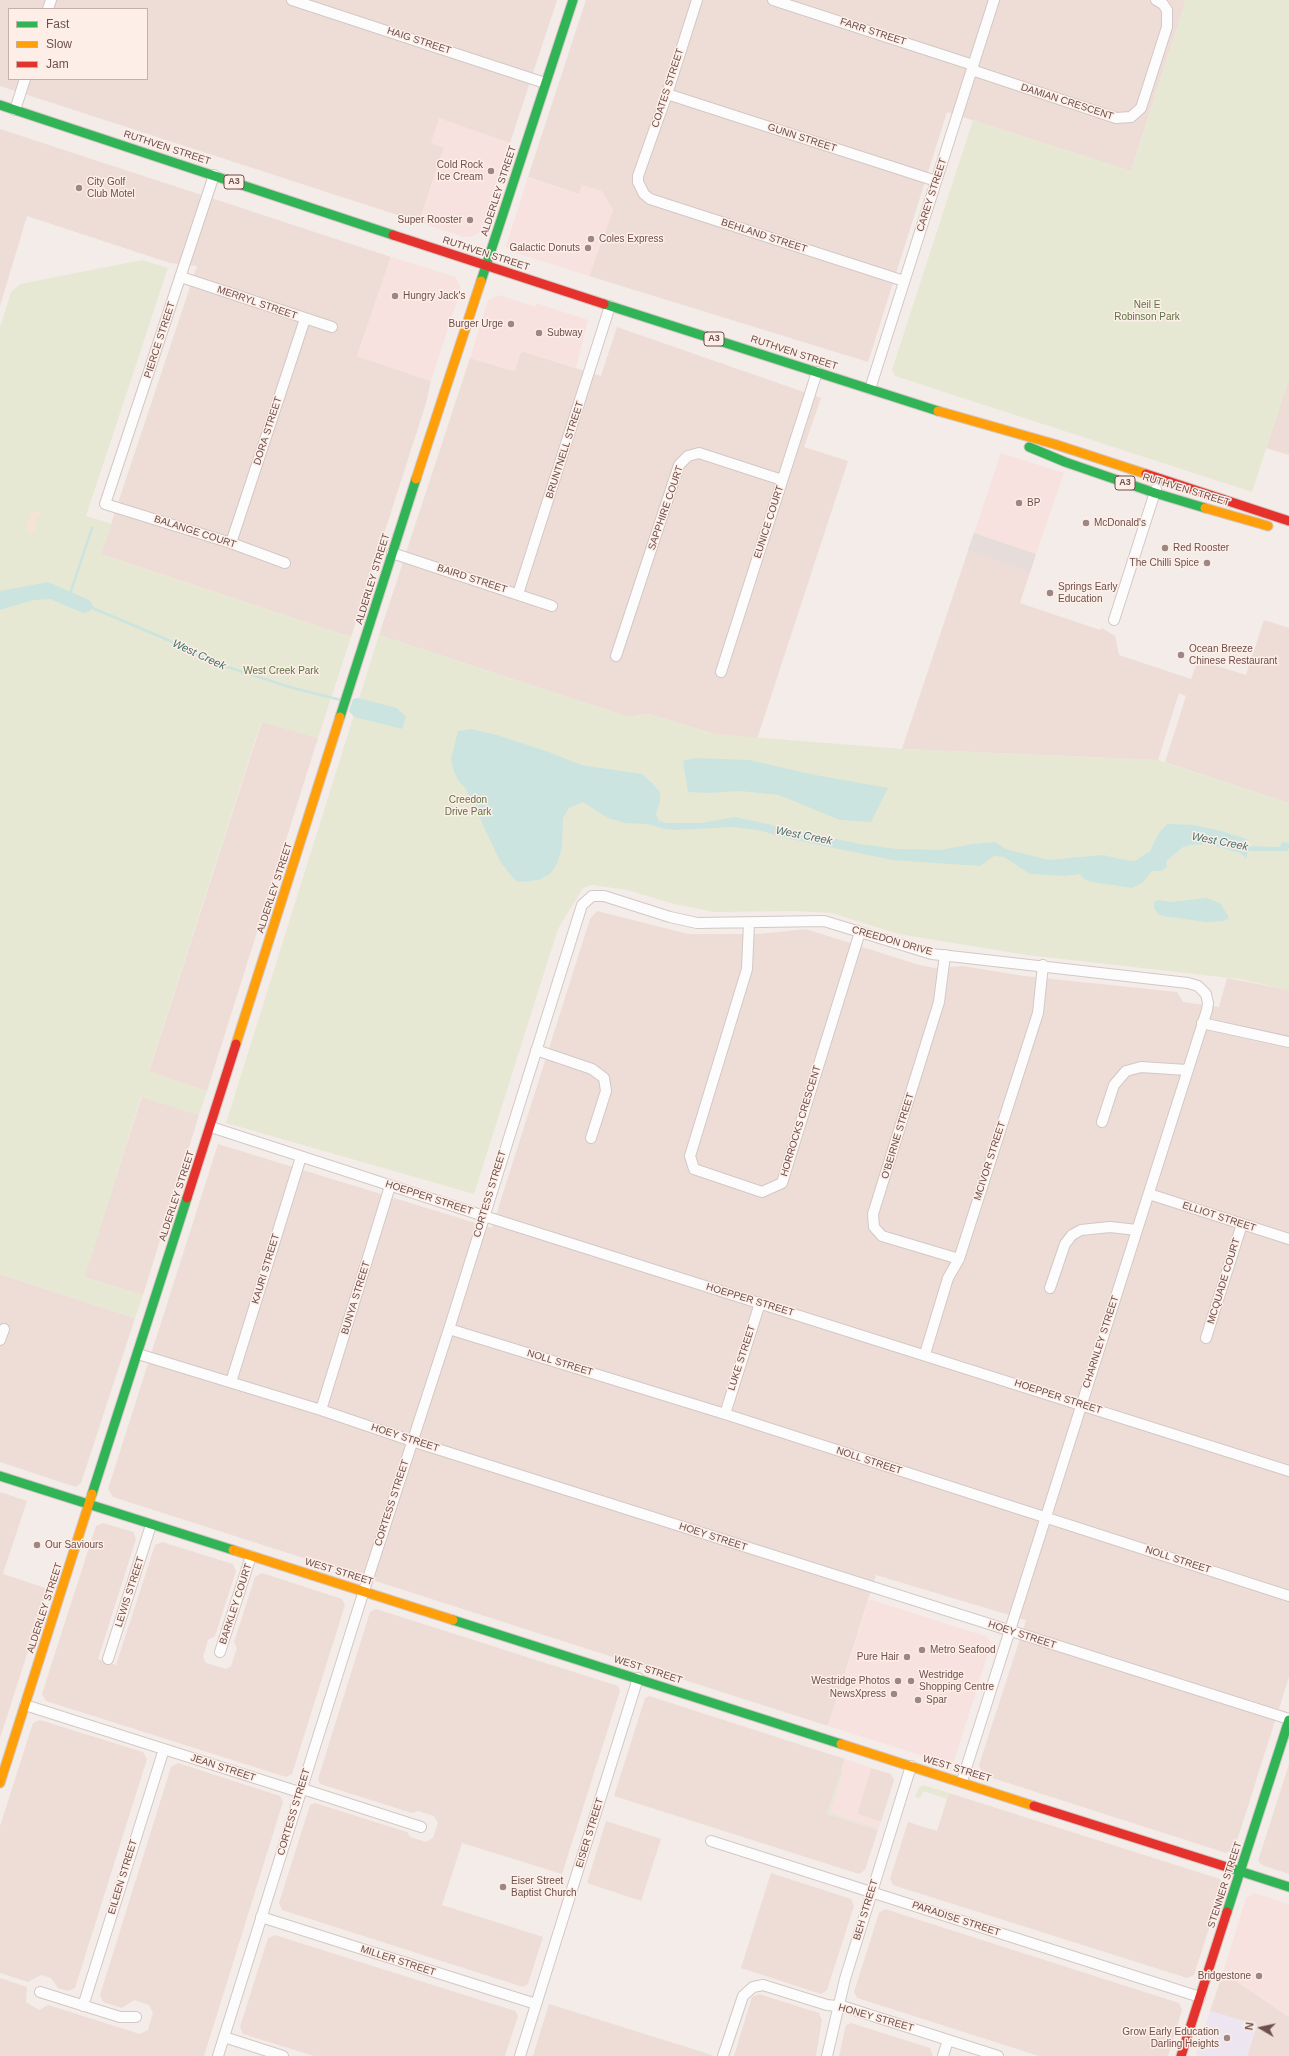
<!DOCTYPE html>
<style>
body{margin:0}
#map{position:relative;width:1289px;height:2056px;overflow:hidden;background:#f4ece8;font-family:Helvetica,sans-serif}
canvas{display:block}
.legend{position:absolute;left:8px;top:8px;width:140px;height:72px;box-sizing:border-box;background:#fdefe8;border:1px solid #c4afaa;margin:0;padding:5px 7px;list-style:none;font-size:12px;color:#6e4f4c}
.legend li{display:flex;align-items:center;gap:8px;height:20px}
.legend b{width:20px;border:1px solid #c4afaa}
.north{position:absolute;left:1241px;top:2008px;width:40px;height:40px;-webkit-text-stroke:3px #fdefe8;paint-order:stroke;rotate:279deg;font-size:11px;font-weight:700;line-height:16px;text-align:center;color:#6e4f4c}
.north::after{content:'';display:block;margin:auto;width:14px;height:18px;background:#6e4f4c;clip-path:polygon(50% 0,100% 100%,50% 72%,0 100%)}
</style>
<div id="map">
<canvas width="1289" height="2056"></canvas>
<ul class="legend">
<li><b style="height:5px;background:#30b455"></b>Fast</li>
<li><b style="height:5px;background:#ff9f0a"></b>Slow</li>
<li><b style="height:5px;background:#e5322d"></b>Jam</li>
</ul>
<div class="north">N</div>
</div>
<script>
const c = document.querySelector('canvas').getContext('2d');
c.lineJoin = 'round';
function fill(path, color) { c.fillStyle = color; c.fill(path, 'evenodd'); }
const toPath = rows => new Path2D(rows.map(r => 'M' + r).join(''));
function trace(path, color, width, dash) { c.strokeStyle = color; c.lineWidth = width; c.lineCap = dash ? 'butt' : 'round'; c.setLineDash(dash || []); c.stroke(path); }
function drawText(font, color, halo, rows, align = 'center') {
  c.font = font + ' Helvetica,sans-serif'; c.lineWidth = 3; c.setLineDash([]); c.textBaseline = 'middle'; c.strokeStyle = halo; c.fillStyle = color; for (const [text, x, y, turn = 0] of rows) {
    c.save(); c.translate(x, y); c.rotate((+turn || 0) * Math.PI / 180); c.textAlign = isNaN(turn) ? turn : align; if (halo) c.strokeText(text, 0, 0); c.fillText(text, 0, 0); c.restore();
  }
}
fill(toPath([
 [0,0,557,0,510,143,439,119,444,148,419,222,0,86],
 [9,9,147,9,147,79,9,79],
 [586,0,1186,0,1131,171,947,112,868,362,589,276,613,210,579,194,528,177],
 [0,129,391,257,357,356,431,381,426,403,351,637,101,554,197,266,170,263,27,216,0,306],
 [617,327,821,398,804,447,848,461,757,739,715,734,648,714,628,717,379,635,470,358,514,371,521,351,601,376],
 [1289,378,1289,455,1266,448],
 [974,533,1036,554,1020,603,1100,630,1102,628,1115,636,1119,655,1191,679,1198,660,1246,675,1264,620,1289,628,1289,803,1165,762,1186,696,1179,693,1158,760,902,749],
 [262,721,318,738,207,1091,149,1072],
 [597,911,688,934,759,934,806,929,919,965,935,968,963,966,1024,976,1177,992,1183,1002,1219,1007,1227,978,1289,990,1289,1677,1235,1847,1231,1850,1226,1853,983,1775,979,1765,1026,1620,876,1575,828,1726,113,1497,108,1489,218,1144,492,1228,590,919],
 [142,1096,199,1115,143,1295,84,1277],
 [0,1274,135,1318,81,1483,76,1487,0,1462],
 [0,1492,27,1501,3,1574,48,1589,0,1738],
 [103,1523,133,1532,136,1539,98,1659,116,1665,155,1545,162,1542,233,1564,236,1571,215,1636,208,1640,203,1657,206,1663,226,1669,231,1666,237,1648,234,1642,255,1577,262,1573,342,1599,345,1605,292,1774,286,1777,46,1701,42,1694,64,1625,96,1526],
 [376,1609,618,1686,620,1691,562,1874,462,1843,442,1905,543,1937,528,1984,523,1987,282,1910,279,1903,310,1805,315,1803,407,1832,410,1837,426,1842,433,1838,438,1823,434,1816,418,1811,412,1813,320,1784,318,1779,370,1612],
 [649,1696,845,1759,827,1814,878,1830,865,1870,859,1874,614,1796,645,1698],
 [40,1720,143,1752,147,1759,75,1988,68,1991,58,1988,51,1978,41,1975,28,1982,0,1973,0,1826,33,1723],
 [178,1763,280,1796,283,1802,204,2056,0,2056,0,1978,27,1987,26,2002,39,2010,48,2005,140,2034,148,2030,153,2013,149,2005,134,2000,122,2008,103,2002,100,1995,171,1767],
 [1289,1764,1289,1874,1262,1865,1258,1861],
 [871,1768,891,1774,894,1780,881,1822,857,1814],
 [949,1793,1220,1879,1223,1885,1194,1975,1187,1978,893,1885,890,1879,908,1822,937,1831],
 [606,1821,661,1839,641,1901,587,1883],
 [771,1873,851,1899,854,1906,827,1990,821,1994,741,1968],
 [885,1909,1179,2003,1182,2010,1168,2056,1039,2056,857,1998,854,1992,879,1913],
 [275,1935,515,2011,518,2016,505,2056,314,2056,243,2034,240,2027,268,1938],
 [1223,1972,1289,2017,1289,2056,1247,2056,1257,2025,1210,2011],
 [759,1994,819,2013,822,2020,816,2056,734,2056,752,1997],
 [549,2004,712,2055,712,2056,533,2056],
 [851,2023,930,2048,933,2056,839,2056,846,2025]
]), '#edddd6');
fill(toPath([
 [439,118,510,143,482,229,479,233,470,237,464,237,419,222,444,148,431,143],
 [528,177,579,194,582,185,602,191,613,210,589,276,510,251,506,246],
 [391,257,456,277,461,289,431,381,357,356],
 [499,295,535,307,536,303,588,320,576,368,521,351,515,371,470,358,488,300],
 [1001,453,1064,473,1036,554,974,533],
 [869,1599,988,1637,991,1644,954,1761,949,1764,828,1726],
 [845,1759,871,1768,857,1814,881,1822,878,1830,827,1814],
 [1254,1893,1289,1904,1289,2017,1223,1972,1246,1898]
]), '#f7e2df');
fill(toPath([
 [974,533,1036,554,1030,572,968,550]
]), '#e6dcd9');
fill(toPath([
 [1210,2011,1257,2025,1247,2056,1197,2056,1196,2054]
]), '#ede5ef');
fill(toPath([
 [1186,0,1289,0,1289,378,1252,492,895,376,892,370,973,120,1131,171],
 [142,260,168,268,86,516,112,524,101,554,351,637,318,738,261,722,149,1071,207,1091,199,1115,141,1097,85,1277,143,1295,135,1318,0,1274,0,327,11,292,20,284],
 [379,635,628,717,648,714,715,734,902,749,1158,760,1289,803,1289,990,1239,979,1027,955,898,934,831,913,794,911,715,912,674,904,627,890,592,885,583,888,558,929,474,1194,226,1123],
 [841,1770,843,1771,830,1813,878,1829,878,1830,827,1814],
 [923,1785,949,1793,947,1799,923,1791,920,1798,915,1797,919,1788]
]), '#e6e8d4');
fill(toPath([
 [36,511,40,512,40,515,35,521,36,530,32,534,27,531,26,526,30,514]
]), '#f5e3d3');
fill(toPath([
 [48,582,89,600,93,605,90,611,83,613,50,599,33,600,0,610,0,591],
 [358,698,397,708,406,717,402,729,354,717,349,711,353,699],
 [471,729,497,735,546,751,581,765,642,774,654,785,660,792,660,801,656,814,659,821,667,823,701,823,735,817,772,825,783,830,802,832,860,844,897,849,940,850,973,844,995,842,1006,849,1048,860,1103,855,1125,860,1135,861,1150,851,1159,833,1167,824,1171,824,1194,825,1221,831,1247,839,1248,846,1280,847,1282,842,1289,843,1289,848,1287,851,1248,851,1246,858,1240,853,1209,844,1190,845,1183,847,1166,861,1167,867,1161,871,1152,871,1142,883,1132,888,1092,882,1084,879,1080,874,1065,876,1030,874,1004,857,994,856,980,866,892,860,786,838,758,830,733,827,676,830,665,829,647,824,625,823,608,818,583,802,569,808,563,818,562,848,557,864,550,874,539,880,519,882,515,880,501,863,466,789,458,780,453,769,451,759,458,731],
 [694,758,749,760,815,775,888,788,871,822,840,820,779,795,740,791,705,793,688,792,683,761],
 [1207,898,1221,904,1229,918,1224,921,1206,922,1163,916,1158,914,1154,908,1154,903,1157,900,1171,902]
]), '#cbe4e0');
trace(toPath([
 [70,594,92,528],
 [90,607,168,640,212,662,293,688,341,700]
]), '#cbe4e0', 2.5);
const street = toPath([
 [292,0,545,83],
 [697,0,667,94,638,176,638,182,644,194,650,199,904,281],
 [773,0,973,65],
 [48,9,51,0],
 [972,70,1116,118,1131,117,1141,108,1167,27,1167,10,1163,4,1156,0],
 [667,94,936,181],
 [15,110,25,79],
 [214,175,105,504,231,543,285,563],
 [181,277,332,327],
 [870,389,994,0],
 [231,543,305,319],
 [392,553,552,606],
 [518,594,610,306],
 [1114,620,1156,489],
 [616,656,679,465,688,456,699,453,782,480],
 [721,672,817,372],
 [749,923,747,969,690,1156,694,1169,762,1192,782,1183,860,932],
 [945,955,939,1002,873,1214,874,1227,882,1236,959,1259],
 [1202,1023,1289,1042],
 [536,1050,592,1069,604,1078,606,1091,591,1138],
 [1102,1122,1114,1085,1126,1071,1141,1067,1187,1070],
 [211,1127,484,1216,1289,1471],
 [1149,1194,1289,1239],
 [1050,1288,1065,1244,1072,1235,1081,1230,1110,1227,1137,1230],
 [449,1329,725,1414,1289,1596],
 [1206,1338,1242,1224],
 [0,1340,4,1329],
 [138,1354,321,1410,412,1441,1289,1719],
 [925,1354,948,1278,959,1259,1038,1013,1043,965],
 [231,1382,301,1157],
 [321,1410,390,1186],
 [725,1414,760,1303],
 [220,1652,251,1556],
 [108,1659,151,1525],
 [25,1705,296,1791,306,1790,421,1827],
 [711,1841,1200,1997],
 [261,1917,536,2004],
 [40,1992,120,2017,136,2017],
 [83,2006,164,1749],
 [224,2037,283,2056],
 [218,2056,360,1603,449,1329,582,905,592,896,604,896,670,917,697,923,824,921,932,954,1188,983,1198,986,1206,994,1208,1003,1207,1010,962,1781],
 [520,2056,638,1678],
 [723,2056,743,1996,753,1987,763,1985,827,2005,845,2007,998,2056],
 [827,2056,845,1979,911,1766],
 [943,2056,948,2040]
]);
const fast = toPath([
 [0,105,393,235],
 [481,281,573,0],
 [604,304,938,411],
 [1029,447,1065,462,1155,493,1205,508],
 [340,717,416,479],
 [0,1476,233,1550],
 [92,1494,187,1198],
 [453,1620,841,1744],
 [1230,1868,1289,1887],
 [1227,1912,1289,1720]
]);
const slow = toPath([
 [938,411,1054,444,1146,474],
 [416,479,481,281],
 [1205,508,1268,526],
 [236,1044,340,717],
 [233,1550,453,1620],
 [841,1744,1034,1806],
 [0,1783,92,1494]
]);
const jam = toPath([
 [393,235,604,304],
 [1146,474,1289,521],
 [187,1198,236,1044],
 [1034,1806,1230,1868],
 [1181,2056,1227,1912]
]);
trace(street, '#d2c8c5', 12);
trace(fast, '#d3c7c4', 11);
trace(slow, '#d3c7c4', 11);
trace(jam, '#d3c7c4', 11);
trace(street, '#fdfcfc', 10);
trace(fast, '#30b455', 9);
trace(slow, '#ff9f0a', 9);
trace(jam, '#e5322d', 9);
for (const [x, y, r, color] of [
 [491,171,4,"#9d8683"],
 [79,188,4,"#9d8683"],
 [470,220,4,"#9d8683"],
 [591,239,4,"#9d8683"],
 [588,248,4,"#9d8683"],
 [395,296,4,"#9d8683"],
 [511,324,4,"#9d8683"],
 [539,333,4,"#9d8683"],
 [1019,503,4,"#9d8683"],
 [1086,523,4,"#9d8683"],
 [1165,548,4,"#9d8683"],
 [1207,563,4,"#9d8683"],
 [1050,593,4,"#9d8683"],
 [1181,655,4,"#9d8683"],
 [37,1545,4,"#9d8683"],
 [922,1650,4,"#9d8683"],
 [907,1657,4,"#9d8683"],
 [898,1681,4,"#9d8683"],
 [911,1681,4,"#9d8683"],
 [894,1694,4,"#9d8683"],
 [918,1700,4,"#9d8683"],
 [503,1887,4,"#9d8683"],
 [1259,1976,4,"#9d8683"],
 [1227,2038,4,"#9d8683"]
]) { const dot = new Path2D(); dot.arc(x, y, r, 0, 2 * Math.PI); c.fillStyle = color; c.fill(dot); trace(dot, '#fdefe8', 1.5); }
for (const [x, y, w] of [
 [234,182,20],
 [714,339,20],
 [1125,483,20]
]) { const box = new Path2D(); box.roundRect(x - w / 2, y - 7, w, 14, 3); c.fillStyle = '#fdefe8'; c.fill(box); trace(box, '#6e4f4c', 1); }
drawText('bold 9px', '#6e4f4c', null, [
 ["A3",234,182],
 ["A3",714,339],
 ["A3",1125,483]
]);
drawText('10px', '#6e4f4c', '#fdefe8', [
 ["FARR STREET",873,32,18],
 ["HAIG STREET",419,41,18],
 ["COATES STREET",668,88,-72],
 ["DAMIAN CRESCENT",1067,102,18],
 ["GUNN STREET",802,138,18],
 ["RUTHVEN STREET",167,148,18],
 ["ALDERLEY STREET",499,191,-72],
 ["CAREY STREET",932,195,-72],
 ["BEHLAND STREET",764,236,18],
 ["RUTHVEN STREET",486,254,18],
 ["MERRYL STREET",257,303,19],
 ["PIERCE STREET",160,340,-72],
 ["RUTHVEN STREET",794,353,18],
 ["DORA STREET",268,431,-72],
 ["BRUNTNELL STREET",565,450,-72],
 ["RUTHVEN STREET",1186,490,17],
 ["SAPPHIRE COURT",666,508,-71],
 ["EUNICE COURT",769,522,-72],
 ["BALANGE COURT",195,532,18],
 ["ALDERLEY STREET",373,579,-73],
 ["BAIRD STREET",472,579,18],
 ["ALDERLEY STREET",275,888,-72],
 ["CREEDON DRIVE",892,941,16],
 ["HORROCKS CRESCENT",801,1121,-73],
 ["O'BEIRNE STREET",898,1136,-73],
 ["MCIVOR STREET",990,1161,-72],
 ["CORTESS STREET",490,1194,-73],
 ["ALDERLEY STREET",177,1196,-72],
 ["HOEPPER STREET",429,1198,18],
 ["ELLIOT STREET",1219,1217,18],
 ["KAURI STREET",266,1269,-73],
 ["MCQUADE COURT",1224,1281,-73],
 ["BUNYA STREET",356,1298,-73],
 ["HOEPPER STREET",750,1300,17],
 ["CHARNLEY STREET",1101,1342,-72],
 ["LUKE STREET",742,1358,-72],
 ["NOLL STREET",560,1363,17],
 ["HOEPPER STREET",1058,1397,18],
 ["HOEY STREET",405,1438,18],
 ["NOLL STREET",869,1461,18],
 ["CORTESS STREET",392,1503,-72],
 ["HOEY STREET",713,1537,18],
 ["NOLL STREET",1178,1560,18],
 ["WEST STREET",339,1572,17],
 ["LEWIS STREET",130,1592,-72],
 ["BARKLEY COURT",236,1604,-72],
 ["ALDERLEY STREET",45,1608,-72],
 ["HOEY STREET",1022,1635,18],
 ["WEST STREET",648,1670,18],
 ["JEAN STREET",223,1768,18],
 ["WEST STREET",957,1769,17],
 ["CORTESS STREET",294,1812,-73],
 ["EISER STREET",590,1833,-73],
 ["EILEEN STREET",123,1877,-73],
 ["STENNER STREET",1225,1885,-72],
 ["BEH STREET",866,1910,-73],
 ["PARADISE STREET",956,1919,18],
 ["MILLER STREET",398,1961,18],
 ["HONEY STREET",876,2018,16]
]);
drawText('10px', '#6e4f4c', '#fdefe8', [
 ["Cold Rock",483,165,"right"],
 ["Ice Cream",483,177,"right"],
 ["City Golf",87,182],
 ["Club Motel",87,194],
 ["Super Rooster",462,220,"right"],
 ["Coles Express",599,239],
 ["Galactic Donuts",580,248,"right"],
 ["Hungry Jack's",403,296],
 ["Burger Urge",503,324,"right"],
 ["Subway",547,333],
 ["BP",1027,503],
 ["McDonald's",1094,523],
 ["Red Rooster",1173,548],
 ["The Chilli Spice",1199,563,"right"],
 ["Springs Early",1058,587],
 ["Education",1058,599],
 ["Ocean Breeze",1189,649],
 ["Chinese Restaurant",1189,661],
 ["Our Saviours",45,1545],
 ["Metro Seafood",930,1650],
 ["Pure Hair",899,1657,"right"],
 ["Westridge",919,1675],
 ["Shopping Centre",919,1687],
 ["Westridge Photos",890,1681,"right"],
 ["NewsXpress",886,1694,"right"],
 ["Spar",926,1700],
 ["Eiser Street",511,1881],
 ["Baptist Church",511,1893],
 ["Bridgestone",1251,1976,"right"],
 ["Grow Early Education",1219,2032,"right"],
 ["Darling Heights",1219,2044,"right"]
], 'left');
drawText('10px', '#5e7345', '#fdefe8', [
 ["Neil E",1147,305],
 ["Robinson Park",1147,317],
 ["West Creek Park",281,671],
 ["Creedon",468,800],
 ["Drive Park",468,812]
]);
drawText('italic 11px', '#42726e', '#fdefe8', [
 ["West Creek",199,655,25],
 ["West Creek",804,836,11],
 ["West Creek",1220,842,11]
]);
</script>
